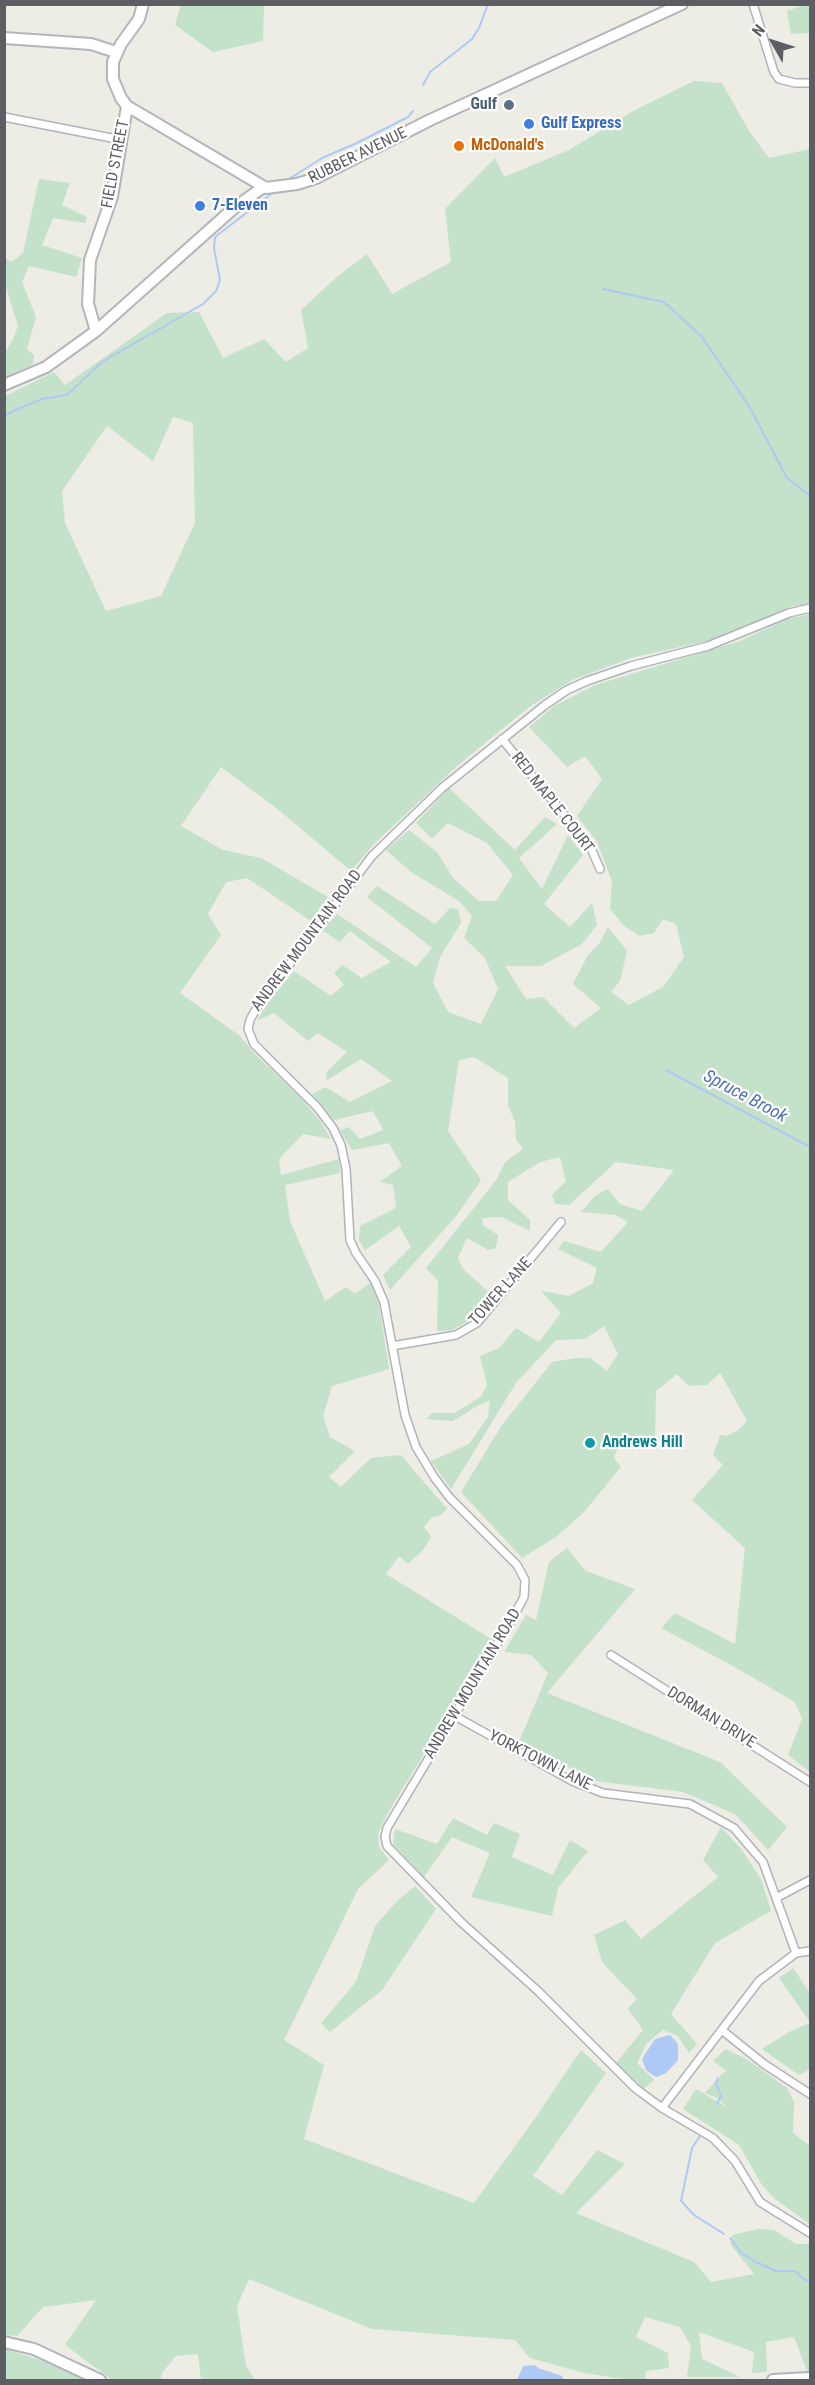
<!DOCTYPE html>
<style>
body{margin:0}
#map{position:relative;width:815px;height:2385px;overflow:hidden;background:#edece5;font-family:"Roboto Condensed",sans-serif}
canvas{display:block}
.frame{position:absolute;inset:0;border:6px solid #5c5e63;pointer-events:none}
.north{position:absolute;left:743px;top:12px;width:60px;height:60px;-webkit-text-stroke:4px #fff;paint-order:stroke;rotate:309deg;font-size:16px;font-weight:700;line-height:24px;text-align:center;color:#5c5e63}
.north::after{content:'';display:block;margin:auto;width:21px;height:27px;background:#5c5e63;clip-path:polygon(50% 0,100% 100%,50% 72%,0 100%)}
</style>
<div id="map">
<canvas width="815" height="2385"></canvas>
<div class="frame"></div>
<div class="north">N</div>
</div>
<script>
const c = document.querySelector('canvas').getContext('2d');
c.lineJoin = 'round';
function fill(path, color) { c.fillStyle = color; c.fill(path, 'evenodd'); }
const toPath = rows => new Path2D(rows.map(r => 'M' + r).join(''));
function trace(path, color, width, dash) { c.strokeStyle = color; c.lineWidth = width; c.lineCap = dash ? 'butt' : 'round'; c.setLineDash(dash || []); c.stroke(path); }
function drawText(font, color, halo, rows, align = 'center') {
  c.font = font + ' "Roboto Condensed",sans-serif'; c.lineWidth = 4.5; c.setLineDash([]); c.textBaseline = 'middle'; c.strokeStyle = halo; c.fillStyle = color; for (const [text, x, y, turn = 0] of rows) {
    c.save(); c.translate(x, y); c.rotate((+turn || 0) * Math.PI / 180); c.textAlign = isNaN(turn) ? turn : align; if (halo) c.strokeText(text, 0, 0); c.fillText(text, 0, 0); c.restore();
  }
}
fill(toPath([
 [181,5,264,5,263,41,213,52,175,25],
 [804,5,810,5,810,33,791,34,787,11],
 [694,81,722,83,749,131,769,158,810,149,810,604,793,606,720,638,631,658,572,680,529,707,457,766,374,844,351,871,280,811,221,767,181,826,223,850,261,858,328,897,311,921,247,878,226,882,208,914,221,935,180,993,240,1036,255,1054,300,1097,321,1122,331,1139,303,1134,279,1159,281,1175,339,1159,340,1173,285,1185,290,1221,325,1301,346,1287,355,1294,371,1282,379,1304,389,1369,332,1386,323,1416,330,1437,355,1451,329,1477,341,1487,371,1458,401,1455,447,1509,439,1516,432,1517,424,1527,431,1537,423,1550,408,1564,399,1556,386,1574,493,1640,386,1816,378,1834,379,1847,389,1860,358,1889,284,2040,324,2065,304,2139,474,2203,536,2117,581,2050,606,2073,533,2176,562,2195,597,2150,625,2164,576,2213,694,2262,711,2282,754,2274,731,2245,732,2235,759,2229,774,2230,796,2244,810,2244,810,2372,808,2373,794,2337,766,2342,767,2372,752,2373,754,2352,699,2332,702,2359,740,2377,687,2377,691,2346,680,2327,645,2317,636,2337,668,2353,669,2368,646,2371,645,2380,629,2380,584,2373,530,2358,515,2340,372,2329,249,2279,237,2306,246,2366,255,2380,201,2380,198,2354,176,2356,162,2373,161,2380,112,2380,65,2345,96,2300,43,2307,17,2336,5,2335,5,396,54,372,65,385,167,313,199,312,223,358,264,339,286,362,308,348,301,310,337,277,367,254,392,294,451,262,445,209,495,158,504,177,569,150,635,110],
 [173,417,193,423,195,523,161,596,106,611,65,523,62,491,107,426,153,461],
 [39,179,70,183,62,205,87,217,85,223,53,218,42,245,82,258,76,277,29,266,22,282,36,317,27,349,34,355,33,364,5,377,5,353,13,339,18,326,5,284,5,258,12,262,23,253],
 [810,614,810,1772,788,1755,802,1719,795,1702,724,1661,661,1628,675,1613,735,1644,745,1548,692,1500,723,1465,713,1455,720,1435,727,1436,738,1430,747,1421,720,1373,707,1385,689,1386,677,1374,656,1391,655,1441,649,1449,628,1437,617,1450,614,1458,621,1467,584,1512,556,1537,522,1558,461,1492,502,1425,552,1362,575,1358,590,1358,607,1371,618,1354,604,1326,585,1339,556,1340,516,1383,451,1489,431,1461,469,1444,488,1417,490,1401,479,1405,453,1421,427,1419,432,1413,454,1413,481,1397,487,1385,480,1356,499,1348,516,1328,539,1342,561,1313,541,1291,569,1296,593,1283,597,1268,558,1249,564,1241,601,1252,628,1222,615,1215,581,1212,596,1195,608,1189,620,1204,642,1211,674,1170,616,1162,569,1205,555,1204,552,1195,566,1181,560,1157,540,1162,508,1182,508,1200,530,1220,530,1231,501,1217,482,1218,483,1225,498,1235,496,1248,488,1250,467,1238,458,1258,463,1269,493,1296,478,1316,452,1330,437,1331,438,1281,426,1268,497,1179,505,1162,523,1149,516,1140,515,1122,508,1105,508,1078,474,1057,459,1060,448,1131,481,1180,457,1215,390,1290,383,1275,411,1247,399,1226,365,1250,359,1240,360,1226,396,1208,393,1185,380,1182,402,1166,389,1143,352,1150,340,1130,349,1127,360,1139,383,1130,373,1111,334,1120,312,1094,325,1087,350,1102,392,1081,361,1059,327,1080,326,1073,347,1052,318,1033,308,1041,274,1013,257,1021,266,1005,294,971,331,996,344,985,334,973,342,965,362,978,391,962,350,931,340,942,322,930,337,914,416,967,432,948,367,897,377,886,435,924,450,908,458,909,461,923,440,957,433,983,448,1012,481,1024,498,989,485,958,464,938,472,916,459,901,411,872,386,850,409,830,437,852,454,879,479,901,496,901,513,875,487,843,448,823,432,839,416,823,449,788,515,850,545,817,557,824,519,858,542,889,568,835,583,855,544,904,570,927,592,903,597,925,582,944,541,966,505,966,526,999,543,997,574,1028,601,1008,573,984,588,955,599,944,608,927,627,951,620,981,611,992,629,1005,663,987,684,957,676,924,663,919,654,933,640,936,624,926,610,909,612,881,596,840,577,816,602,779,585,756,567,767,529,727,554,706,595,685,740,641,787,619],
 [567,1548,586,1571,635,1589,547,1693,720,1762,787,1827,768,1850,735,1814,683,1792,594,1781,519,1742,548,1673,531,1655,504,1652,526,1615,536,1620,549,1562],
 [453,1818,487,1835,494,1823,520,1834,512,1857,553,1875,570,1840,588,1851,558,1888,552,1916,471,1897,490,1853,452,1837,424,1877,393,1844,395,1829,437,1844],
 [721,1827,742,1850,761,1879,771,1911,715,1943,671,2014,697,2044,689,2053,678,2036,663,2030,646,2044,637,2063,654,2080,644,2089,616,2063,643,2030,628,2009,637,1999,602,1962,594,1935,625,1920,641,1939,718,1877,703,1860],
 [415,1886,436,1909,382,1990,330,2032,321,2023,356,1982,375,1926,397,1901],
 [793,1968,810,1993,810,2022,779,1978],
 [810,2023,810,2069,799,2075,762,2049,789,2032],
 [726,2049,748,2060,787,2088,794,2102,793,2133,810,2146,810,2224,775,2199,762,2185,739,2145,683,2109,696,2089,728,2108,717,2098,705,2093,722,2074,727,2071,713,2061],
 [4,2349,51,2363,84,2380,5,2380]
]), '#c4e1c9');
fill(toPath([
 [670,2035,678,2044,678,2060,666,2073,657,2077,654,2076,646,2070,642,2059,655,2039],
 [535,2365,538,2368,562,2376,564,2380,517,2380,523,2366]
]), '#aec9f4');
trace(toPath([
 [423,85,430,72,472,39,479,28,488,4],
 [286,181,322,158,357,143,408,117,413,111],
 [603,289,664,302,702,337,749,406,787,478,810,496],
 [4,415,42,399,67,395,102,362,203,304,216,291,220,280,214,248,215,237,275,191],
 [666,1070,810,1147],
 [717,2104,721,2096,716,2083,718,2078],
 [700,2136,692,2148,681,2201,694,2215,724,2234],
 [730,2238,741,2253,756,2262,776,2271,795,2271,805,2280,810,2281]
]), '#aec9f4', 2);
const street = toPath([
 [753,4,774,72,779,79,795,83,810,83],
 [4,117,122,140],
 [810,608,789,613,708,646,631,666,587,681,567,690,545,705,442,788,372,856,257,1007,250,1020,248,1029,254,1044,317,1107,333,1128,341,1145,346,1169,350,1240,356,1253,375,1281,384,1302,405,1415,416,1447,434,1477,450,1498,517,1565,525,1580,524,1597,515,1614,387,1828,385,1837,387,1846,461,1922,538,1991,635,2088,662,2108,713,2138,735,2161,760,2202,810,2233],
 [502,739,590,846,600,869],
 [392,1346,456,1335,477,1323,561,1222],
 [611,1655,810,1782],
 [453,1715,572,1781,603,1793,690,1804,734,1828,763,1862,796,1953],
 [776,1898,810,1880],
 [723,2031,764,2064,810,2094],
 [662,2108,759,1981,796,1953,810,1951]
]);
const secondary = toPath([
 [143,4,139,19,121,44,113,62,113,79,121,98,127,106,266,188,297,184,316,178,430,120,682,4],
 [4,38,91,44,116,52],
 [96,331,88,304,90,260,112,197,127,106],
 [4,385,46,367,96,331,234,208,262,188],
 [4,2342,34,2349,100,2380],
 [773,2380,810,2378]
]);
trace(street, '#b2b3b8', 10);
trace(secondary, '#b3b5ba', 14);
trace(street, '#fff', 7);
trace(secondary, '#fff', 10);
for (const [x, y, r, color] of [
 [509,105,6,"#5c6f8a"],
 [529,124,6,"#3f7fe0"],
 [459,146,6,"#e8710a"],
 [200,206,6,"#3f7fe0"],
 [590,1443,6,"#0f9aa8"]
]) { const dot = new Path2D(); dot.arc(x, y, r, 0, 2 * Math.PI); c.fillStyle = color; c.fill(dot); trace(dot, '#fff', 2); }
drawText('bold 16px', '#4e5e75', '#fff', [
 ["Gulf",497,105]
], 'right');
drawText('bold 16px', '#366cbe', '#fff', [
 ["Gulf Express",541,124],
 ["7-Eleven",212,206]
], 'left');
drawText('bold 16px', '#c56008', '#fff', [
 ["McDonald's",471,146]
], 'left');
drawText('16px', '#5c5e63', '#fff', [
 ["RUBBER AVENUE",358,156,-26],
 ["FIELD STREET",116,164,-79],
 ["RED MAPLE COURT",552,803,52],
 ["ANDREW MOUNTAIN ROAD",307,941,-53],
 ["TOWER LANE",501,1292,-48],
 ["ANDREW MOUNTAIN ROAD",473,1684,-59],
 ["DORMAN DRIVE",711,1718,32],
 ["YORKTOWN LANE",540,1761,27]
]);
drawText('bold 16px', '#0d838f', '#fff', [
 ["Andrews Hill",602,1443]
], 'left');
drawText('italic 18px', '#5472b3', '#fff', [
 ["Spruce Brook",745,1097,28]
]);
</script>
